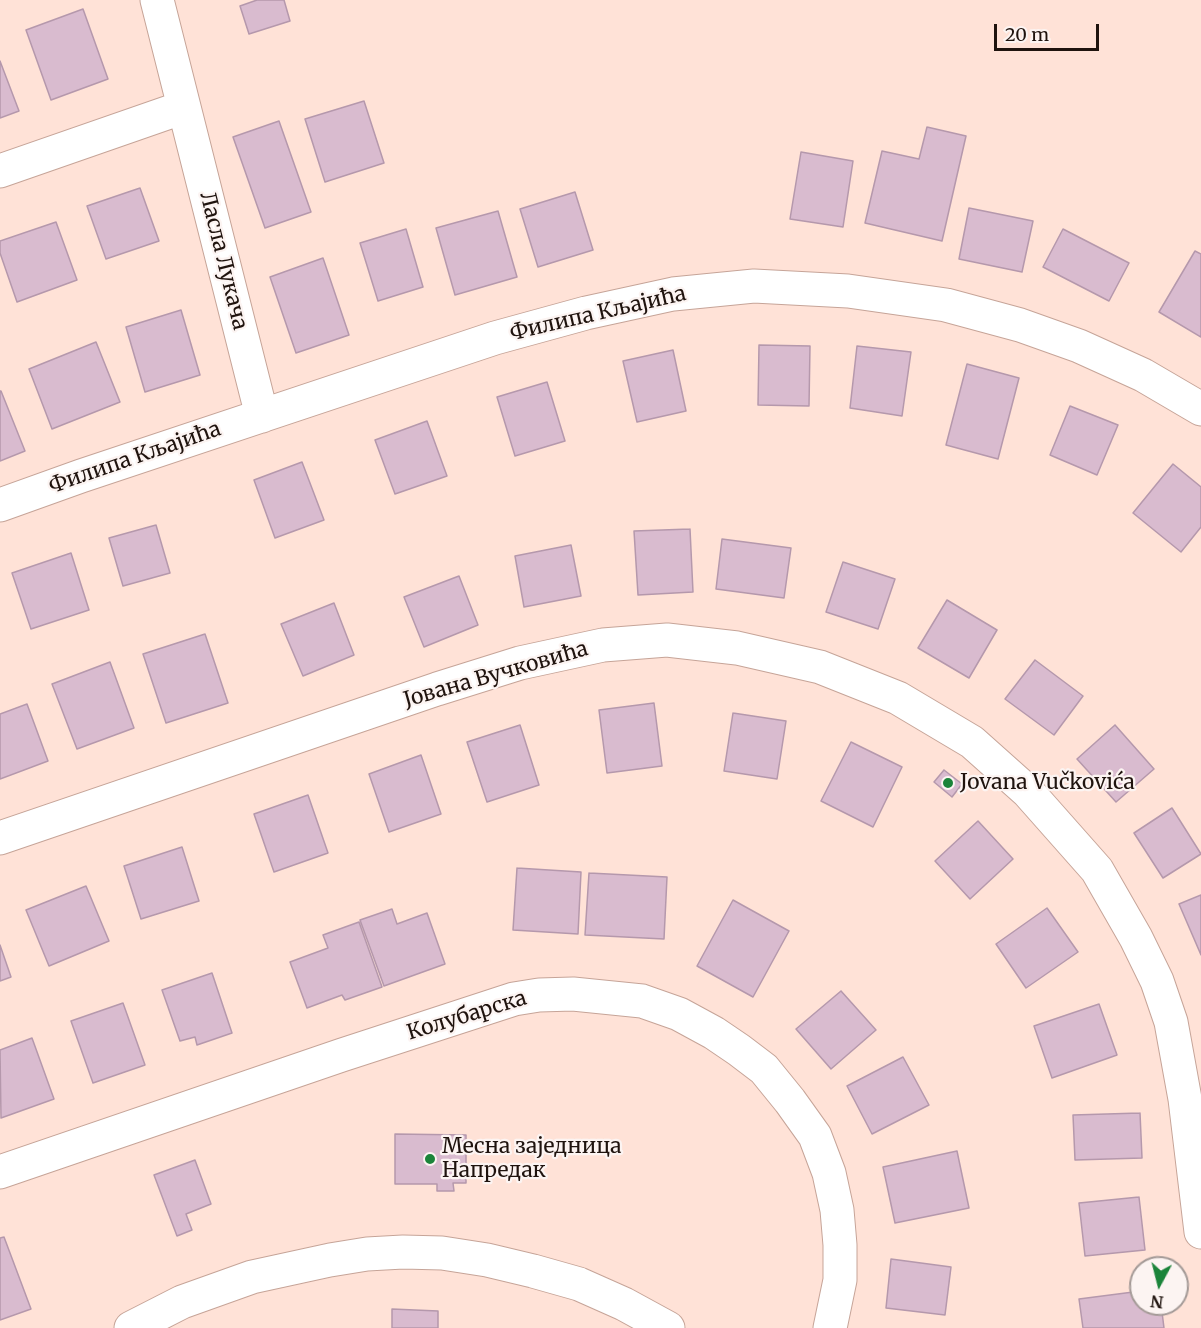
<!DOCTYPE html>
<meta charset="utf-8">
<style>
body{margin:0}
#map{position:relative;width:1201px;height:1328px;overflow:hidden;background:#ffe2d7;font-family:Merriweather,serif}
canvas{display:block}
.north{position:absolute;left:1129px;top:1256px;width:60px;height:60px;box-sizing:border-box;background:#fcf4f2;border:2px solid #a49a97;border-radius:50%;rotate:187deg;font-size:16px;font-weight:700;line-height:24px;text-align:center;color:#1f130e}
.north::after{content:'';display:block;margin:auto;width:21px;height:27px;background:#1b843a;clip-path:polygon(50% 0,100% 100%,50% 72%,0 100%)}
.scale{position:absolute;left:994px;top:24px;width:105px;height:27px;box-sizing:border-box;border:3px solid #1f130e;border-top:0;padding-left:8px;font-size:18px;line-height:21px;white-space:nowrap;color:#1f130e;-webkit-text-stroke:4px #fcf4f2;paint-order:stroke}
</style>
<div id="map">
<canvas width="1201" height="1328"></canvas>
<div class="north">N</div>
<div class="scale">20 m</div>
</div>
<script>
const c = document.querySelector('canvas').getContext('2d');
c.lineJoin = 'round';
function fill(path, color) { c.fillStyle = color; c.fill(path, 'evenodd'); }
const toPath = rows => new Path2D(rows.map(r => 'M' + r).join(''));
function trace(path, color, width, dash) { c.strokeStyle = color; c.lineWidth = width; c.lineCap = dash ? 'butt' : 'round'; c.setLineDash(dash || []); c.stroke(path); }
function drawText(font, color, halo, rows, align = 'center') {
  c.font = font + ' Merriweather,serif'; c.lineWidth = 4.5; c.setLineDash([]); c.textBaseline = 'middle'; c.strokeStyle = halo; c.fillStyle = color; for (const [text, x, y, turn = 0] of rows) {
    c.save(); c.translate(x, y); c.rotate((+turn || 0) * Math.PI / 180); c.textAlign = isNaN(turn) ? turn : align; if (halo) c.strokeText(text, 0, 0); c.fillText(text, 0, 0); c.restore();
  }
}
const building = toPath([
 [257,0,284,0,290,21,249,34,240,6,257,0],
 [83,9,108,79,51,100,26,30,83,9],
 [0,61,19,111,0,118,0,61],
 [364,101,384,163,325,182,305,119,364,101],
 [279,121,311,212,265,228,233,137,279,121],
 [927,127,966,136,942,241,865,223,882,151,919,159,927,127],
 [801,152,853,161,843,227,790,219,801,152],
 [140,188,159,241,106,259,87,206,140,188],
 [575,192,593,250,538,267,520,209,575,192],
 [969,208,1033,221,1022,272,959,259,969,208],
 [498,211,517,277,455,295,436,228,498,211],
 [56,222,77,280,17,302,0,253,0,241,56,222],
 [406,229,423,287,378,301,360,243,406,229],
 [1063,229,1129,263,1109,301,1043,267,1063,229],
 [1195,251,1201,254,1201,337,1159,312,1195,251],
 [323,258,349,335,296,353,270,277,323,258],
 [181,310,200,375,145,392,126,327,181,310],
 [96,342,120,402,52,429,29,369,96,342],
 [759,345,810,346,809,406,758,405,759,345],
 [857,346,911,352,902,416,850,408,857,346],
 [673,350,686,411,637,422,623,361,673,350],
 [967,364,1019,378,998,459,946,445,967,364],
 [547,382,565,441,515,456,497,397,547,382],
 [0,391,1,391,25,451,0,461,0,391],
 [1070,406,1118,425,1097,475,1050,455,1070,406],
 [427,421,447,476,395,494,375,440,427,421],
 [302,462,324,520,275,538,254,480,302,462],
 [1173,464,1201,487,1201,527,1181,552,1133,513,1173,464],
 [156,525,170,573,123,586,109,538,156,525],
 [690,529,693,592,638,595,634,531,690,529],
 [722,539,791,548,784,598,716,589,722,539],
 [571,545,581,596,524,607,515,556,571,545],
 [71,553,89,610,31,629,12,573,71,553],
 [843,562,895,579,878,629,826,612,843,562],
 [459,576,478,625,424,647,404,597,459,576],
 [947,600,997,630,969,678,918,648,947,600],
 [334,603,354,655,303,676,281,624,334,603],
 [205,634,228,703,166,723,143,654,205,634],
 [1035,660,1083,696,1054,735,1005,699,1035,660],
 [110,662,134,728,77,749,52,684,110,662],
 [654,703,662,766,607,773,599,710,654,703],
 [27,704,48,761,0,779,0,714,27,704],
 [733,713,786,721,777,779,724,771,733,713],
 [520,725,539,785,487,802,467,742,520,725],
 [1115,725,1154,769,1116,802,1077,759,1115,725],
 [851,742,902,767,873,827,821,801,851,742],
 [421,755,441,814,389,832,369,774,421,755],
 [944,770,962,784,952,797,934,782,944,770],
 [308,795,328,853,274,872,254,814,308,795],
 [1172,808,1201,854,1163,878,1134,833,1172,808],
 [978,821,1013,859,970,899,935,861,978,821],
 [182,847,199,901,141,919,124,866,182,847],
 [517,868,581,872,578,934,513,930,517,868],
 [589,873,667,877,664,939,585,935,589,873],
 [86,886,109,941,49,966,26,910,86,886],
 [1201,895,1201,955,1179,904,1201,895],
 [733,900,789,931,753,997,697,966,733,900],
 [1047,908,1078,952,1026,988,996,944,1047,908],
 [392,909,397,924,427,913,445,964,384,986,360,920,392,909],
 [359,922,382,987,345,1000,342,995,307,1008,290,962,328,948,323,935,359,922],
 [0,945,11,977,0,981,0,945],
 [212,973,232,1033,197,1045,195,1037,180,1041,162,990,212,973],
 [841,991,876,1030,831,1069,796,1029,841,991],
 [123,1003,145,1065,93,1083,71,1021,123,1003],
 [1099,1004,1117,1055,1052,1078,1034,1026,1099,1004],
 [32,1038,54,1099,1,1118,0,1050,32,1038],
 [903,1057,929,1105,872,1134,847,1086,903,1057],
 [1140,1113,1142,1158,1075,1160,1073,1115,1140,1113],
 [395,1134,466,1135,466,1183,453,1183,454,1191,437,1191,437,1184,395,1184,395,1134],
 [957,1151,969,1208,895,1223,883,1167,957,1151],
 [195,1160,211,1204,186,1214,192,1230,177,1236,154,1175,195,1160],
 [1139,1197,1145,1250,1085,1256,1079,1203,1139,1197],
 [4,1237,31,1309,0,1320,0,1238,4,1237],
 [891,1259,951,1267,945,1315,886,1308,891,1259],
 [1141,1291,1141,1304,1161,1304,1164,1328,1083,1328,1079,1299,1141,1291],
 [392,1309,438,1311,438,1328,392,1328,392,1309]
]);
fill(building, '#d9bbcf');
trace(building, '#b598ac', 1.5);
const minor = toPath([
 [157,0,262,416],
 [0,171,184,107],
 [0,505,81,476,495,338,586,313,673,294,754,286,848,291,946,305,1020,325,1079,346,1143,375,1201,409],
 [0,838,437,689,520,663,603,645,667,640,737,648,820,667,898,698,972,742,1028,792,1097,870,1136,938,1157,981,1171,1022,1185,1099,1201,1232],
 [0,1172,342,1055,514,999,539,995,573,994,642,1001,679,1014,714,1033,739,1050,764,1069,790,1101,815,1136,829,1173,837,1210,840,1245,840,1280,830,1328],
 [131,1328,182,1302,252,1277,330,1260,367,1254,403,1252,442,1253,487,1260,533,1271,579,1284,624,1304,668,1328]
]);
trace(minor, '#c6a498', 35);
trace(minor, '#fff', 33);
for (const [x, y, r, color] of [
 [948,783,6,"#1b843a"],
 [430,1159,6,"#1b843a"]
]) { const dot = new Path2D(); dot.arc(x, y, r, 0, 2 * Math.PI); c.fillStyle = color; c.fill(dot); trace(dot, '#fcf4f2', 2); }
drawText('21px', '#1f130e', '#fcf4f2', [
 ["Ласла Лукача",223,261,76],
 ["Филипа Кљајића",598,314,-13],
 ["Филипа Кљајића",135,458,-19],
 ["Јована Вучковића",496,675,-16],
 ["Колубарска",467,1016,-17]
]);
drawText('21px', '#1f130e', '#fcf4f2', [
 ["Jovana Vučkovića",960,783],
 ["Месна заједница",442,1147],
 ["Напредак",442,1171]
], 'left');
</script>
